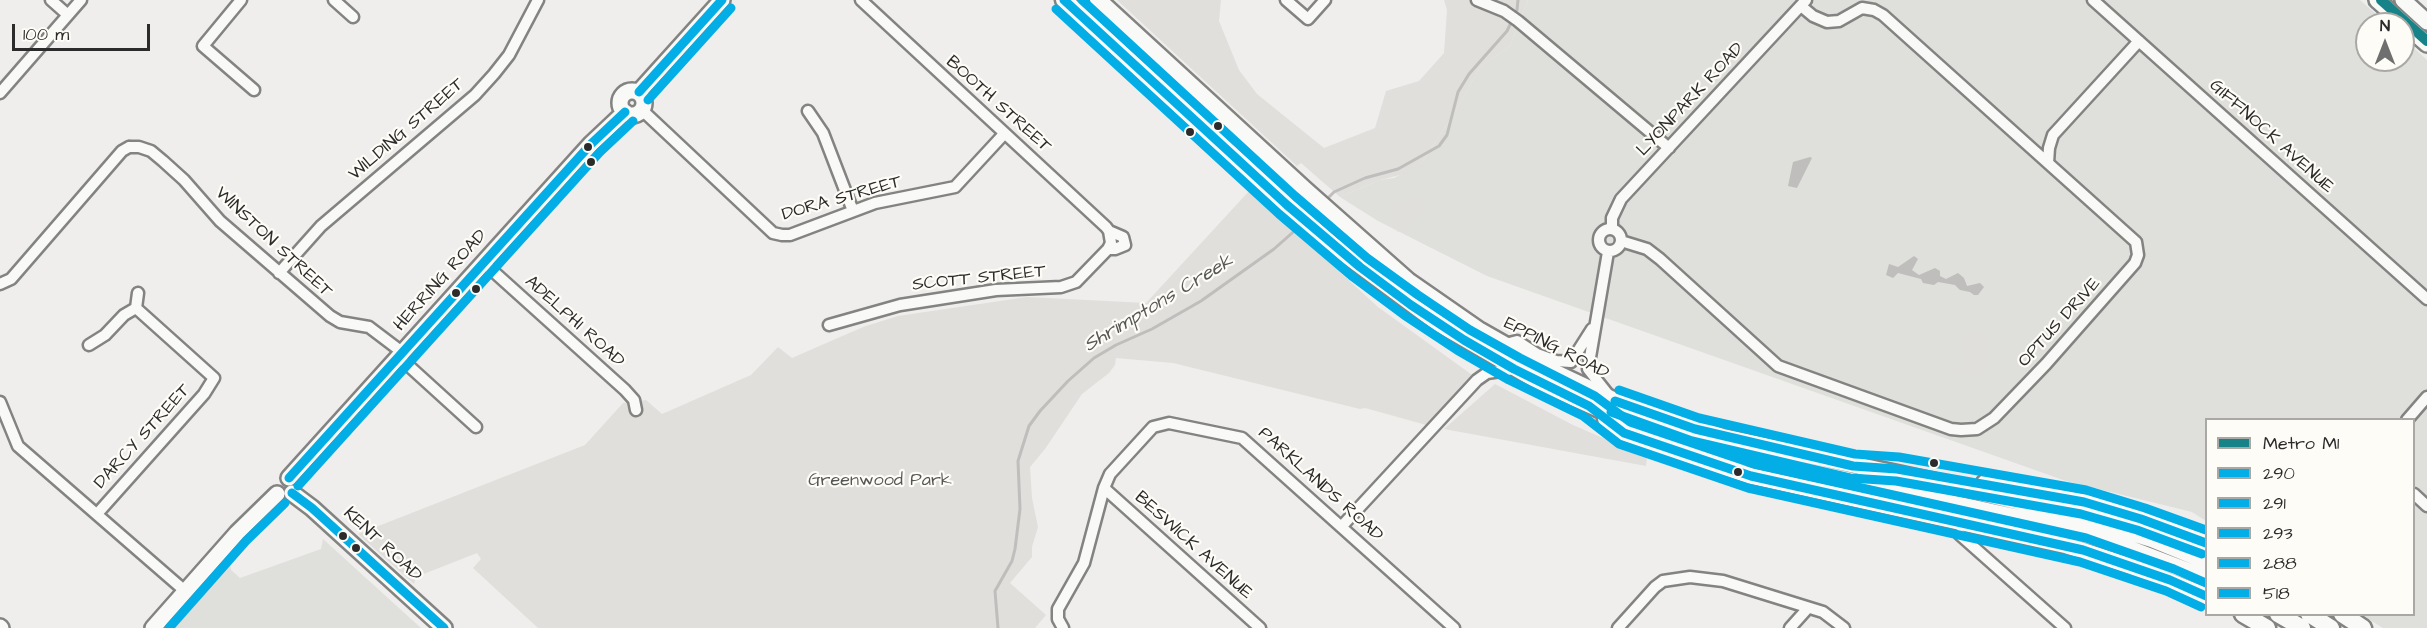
<!DOCTYPE html>
<style>
body{margin:0}
#map{position:relative;width:2427px;height:628px;overflow:hidden;background:#efeeec;font-family:"Architects Daughter",sans-serif}
canvas{display:block}
.legend{position:absolute;left:2205px;top:418px;width:210px;height:198px;box-sizing:border-box;background:#fdfcf7;border:2px solid #a9a8a5;margin:0;padding:8px 10px;list-style:none;font-size:18px;color:#2b2b2b}
.legend li{display:flex;align-items:center;gap:12px;height:30px}
.legend b{width:30px;border:2px solid #a9a8a5}
.north{position:absolute;left:2355px;top:12px;width:60px;height:60px;box-sizing:border-box;background:#fdfcf7;border:2px solid #a9a8a5;border-radius:50%;rotate:0deg;font-size:16px;font-weight:700;line-height:24px;text-align:center;color:#2b2b2b}
.north::after{content:'';display:block;margin:auto;width:21px;height:27px;background:#706f6f;clip-path:polygon(50% 0,100% 100%,50% 72%,0 100%)}
.scale{position:absolute;left:12px;top:24px;width:138px;height:27px;box-sizing:border-box;border:3px solid #2b2b2b;border-top:0;padding-left:8px;font-size:18px;line-height:21px;white-space:nowrap;color:#2b2b2b;-webkit-text-stroke:4px #fdfcf7;paint-order:stroke}
</style>
<div id="map">
<canvas width="2427" height="628"></canvas>
<ul class="legend">
<li><b style="height:8px;background:#168388"></b>Metro M1</li>
<li><b style="height:8px;background:#02aee5"></b>290</li>
<li><b style="height:8px;background:#02aee5"></b>291</li>
<li><b style="height:8px;background:#02aee5"></b>293</li>
<li><b style="height:8px;background:#02aee5"></b>288</li>
<li><b style="height:8px;background:#02aee5"></b>518</li>
</ul>
<div class="north">N</div>
<div class="scale">100 m</div>
</div>
<script>
const c = document.querySelector('canvas').getContext('2d');
c.lineJoin = 'round';
function fill(path, color) { c.fillStyle = color; c.fill(path, 'evenodd'); }
const toPath = rows => new Path2D(rows.map(r => 'M' + r).join(''));
function trace(path, color, width, dash) { c.strokeStyle = color; c.lineWidth = width; c.lineCap = dash ? 'butt' : 'round'; c.setLineDash(dash || []); c.stroke(path); }
function drawText(font, color, halo, rows, align = 'center') {
  c.font = font + ' "Architects Daughter",sans-serif'; c.lineWidth = 4.5; c.setLineDash([]); c.textBaseline = 'middle'; c.strokeStyle = halo; c.fillStyle = color; for (const [text, x, y, turn = 0] of rows) {
    c.save(); c.translate(x, y); c.rotate((+turn || 0) * Math.PI / 180); c.textAlign = isNaN(turn) ? turn : align; if (halo) c.strokeText(text, 0, 0); c.fillText(text, 0, 0); c.restore();
  }
}
fill(toPath([
 [1528,0,2360,0,2387,24,2367,24,2367,60,2403,60,2403,38,2427,60,2427,628,2383,628,2362,615,2414,614,2414,420,2206,420,2206,521,2192,512,2066,481,1487,276,1378,221,1340,197,1380,180,1394,178,1421,164,1458,107,1480,67,1510,46],
 [323,539,421,628,172,628,230,562,231,570,240,578,321,549]
]), '#dfdfdc');
fill(toPath([
 [1117,0,1221,0,1219,21,1239,70,1257,94,1324,148,1375,128,1386,91,1419,81,1444,53,1447,10,1444,0,1528,0,1510,46,1480,67,1458,107,1421,164,1408,173,1380,180,1340,197,1301,163,1297,166],
 [1250,190,1378,307,1475,377,1430,426,1365,408,1360,409,1173,363,1116,358,1115,365,1109,373,1082,394,1045,449,1030,467,1032,498,1038,527,1032,547,1032,557,1010,583,1046,615,1035,628,538,628,473,568,481,559,477,553,416,577,414,584,358,534,585,445,623,403,646,400,662,414,751,375,778,347,792,358,863,327,898,316,1027,297,1146,303],
 [1419,192,1432,210,1398,232,1385,214],
 [1967,330,1991,334,1984,378,1960,373],
 [1495,384,1573,425,1647,457,1646,466,1444,429]
]), '#e0dfdc');
fill(toPath([
 [1810,157,1812,158,1797,188,1788,186,1793,162],
 [1914,256,1918,259,1912,270,1919,275,1935,268,1940,271,1940,276,1946,279,1958,273,1964,278,1967,286,1980,283,1984,287,1978,295,1974,295,1970,292,1960,290,1955,285,1938,282,1934,285,1923,283,1921,279,1898,273,1893,278,1886,275,1889,264,1898,267]
]), '#bfbebc');
trace(toPath([
 [1326,200,1334,192,1365,178,1398,169,1439,146,1447,135,1458,92,1469,74,1507,31,1517,10,1518,0],
 [998,628,995,591,1012,561,1015,549,1020,509,1018,461,1029,426,1040,411,1068,381,1094,358,1116,345,1152,329,1201,301,1274,249,1300,226]
]), '#bfbebc', 3);
const street = toPath([
 [51,0,68,15],
 [241,0,203,46,254,90],
 [334,0,353,17],
 [1286,0,1308,19,1325,0],
 [1477,0,1504,11,1518,21,1669,148],
 [2093,0,2427,299],
 [0,93,81,0],
 [642,110,773,233,782,235,790,235,875,203,955,187,1004,134],
 [808,111,823,133,853,211],
 [129,147,139,147,151,151,163,161,184,180,220,221,330,316,340,322,369,327,402,352],
 [2048,163,2049,148,2053,135,2139,41],
 [1612,228,1612,218,1621,199,1806,0],
 '1599 240a11 11 0 1 1 22 0a11 11 0 1 1-22 0Z',
 [1621,241,1647,249,1660,259,1778,366,1951,429,1961,430,1977,429,1994,418,2046,364,2135,263,2138,255,2136,242,1883,15,1874,10,1862,8,1839,21,1827,22,1813,16,1801,6],
 [1108,249,1115,249,1125,245,1123,237,1109,231],
 [484,263,625,390,634,400,636,410],
 [279,273,321,226,475,95,494,74,509,55,538,0],
 [0,284,11,279,122,151,129,147],
 [136,308,138,293],
 [829,325,900,305,996,290,1061,287,1076,282,1108,249,1111,243,1109,231,1106,227,861,0],
 [89,345,105,335,124,315,136,308,214,378,204,394,97,514],
 [1502,345,1517,341,1537,354,1556,361,1571,362,1592,329],
 [399,357,476,427],
 [1607,393,1588,369,1608,252],
 [0,402,18,446,185,591],
 [2407,420,2427,397],
 [1104,488,1260,628],
 [2414,494,2427,506],
 [1342,526,1477,380,1487,373,1514,369],
 [1959,534,2065,628],
 [1063,628,1058,619,1058,609,1084,563,1104,488,1110,474,1153,427,1169,423,1242,438,1454,628],
 [1618,628,1655,587,1663,581,1690,577,1723,581,1823,612,1844,628],
 [1790,628,1808,608]
]);
const secondary = toPath([
 [2377,0,2427,44],
 [2403,0,2427,22],
 '620 103a12 12 0 1 1 24 0a12 12 0 1 1-24 0Z',
 [639,92,722,0],
 [289,478,591,144,625,112],
 [292,493,312,508,444,628],
 [0,627,1,628],
 [153,628,237,533,277,494]
]);
const primary = toPath([
 [1064,0,1287,205,1334,246,1438,323,1545,385,1624,420,1716,451,2055,526,2112,542,2206,578],
 [1098,0,1305,190,1408,281,1480,331,1545,368,1613,400,1723,437,1949,485,2075,515,2152,539,2206,561],
 [1606,419,1624,433,1670,450,1751,476,2065,545,2133,567,2206,596],
 [1985,483,2084,502,2141,519,2206,543],
 [2243,614,2267,628],
 [2278,614,2302,628],
 [2309,614,2331,628],
 [2342,614,2363,628]
]);
trace(street, '#838382', 15);
trace(secondary, '#838382', 20);
trace(primary, '#838382', 21);
trace(street, '#f9f9f7', 10);
trace(secondary, '#f9f9f7', 15);
trace(primary, '#f9f9f7', 16);
trace(toPath([
 [1064,0,1287,205,1360,267,1411,305,1464,340,1514,369,1589,406,1624,433,1751,476,2083,550,2170,580,2206,596],
 [1615,401,1695,429,1853,466,1897,469,2084,502,2141,519,2206,543]
]), '#02aee5', 9);
trace(toPath([
 [1056,9,1279,214,1353,277,1404,315,1457,350,1509,380,1583,416,1619,444,1748,488,2080,562,2166,591,2201,607],
 [1611,412,1692,441,1850,478,1896,481,2081,514,2137,530,2202,554]
]), '#02aee5', 9);
trace(toPath([
 [1082,0,1295,196,1367,258,1418,295,1470,330,1520,358,1595,396,1630,422,1754,464,2086,538,2174,569,2206,583],
 [1619,390,1699,418,1855,454,1899,457,2086,490,2145,508,2206,530]
]), '#02aee5', 9);
trace(toPath([
 [639,92,722,0],
 [289,478,591,144,625,112],
 [292,493,312,508,444,628]
]), '#02aee5', 9);
trace(toPath([
 [648,100,731,8],
 [298,486,600,152,633,121],
 [169,628,246,541,285,503]
]), '#02aee5', 9);
trace(toPath([
 [2381,0,2427,41]
]), '#168388', 10);
for (const [x, y, r, color] of [
 [1218,126,5,"#2b2b2b"],
 [1190,132,5,"#2b2b2b"],
 [588,147,5,"#2b2b2b"],
 [591,162,5,"#2b2b2b"],
 [476,289,5,"#2b2b2b"],
 [456,293,5,"#2b2b2b"],
 [1934,463,5,"#2b2b2b"],
 [1738,472,5,"#2b2b2b"],
 [343,536,5,"#2b2b2b"],
 [356,548,5,"#2b2b2b"]
]) { const dot = new Path2D(); dot.arc(x, y, r, 0, 2 * Math.PI); c.fillStyle = color; c.fill(dot); trace(dot, '#fdfcf7', 2); }
drawText('18px', '#2b2b2b', '#fdfcf7', [
 ["LYONPARK ROAD",1691,100,-47],
 ["BOOTH STREET",998,105,42],
 ["WILDING STREET",407,130,-41],
 ["GIFFNOCK AVENUE",2271,137,42],
 ["DORA STREET",842,199,-16],
 ["WINSTON STREET",273,243,43],
 ["SCOTT STREET",979,279,-6],
 ["HERRING ROAD",441,281,-48],
 ["ADELPHI ROAD",574,322,42],
 ["OPTUS DRIVE",2060,323,-48],
 ["EPPING ROAD",1556,349,27],
 ["DARCY STREET",143,437,-48],
 ["PARKLANDS ROAD",1320,485,42],
 ["KENT ROAD",382,545,43],
 ["BESWICK AVENUE",1193,546,42]
]);
drawText('18px', '#555554', '#fdfcf7', [
 ["Greenwood Park",880,481]
]);
drawText('italic 20px', '#575756', '#fdfcf7', [
 ["Shrimptons Creek",1159,304,-31]
]);
</script>
